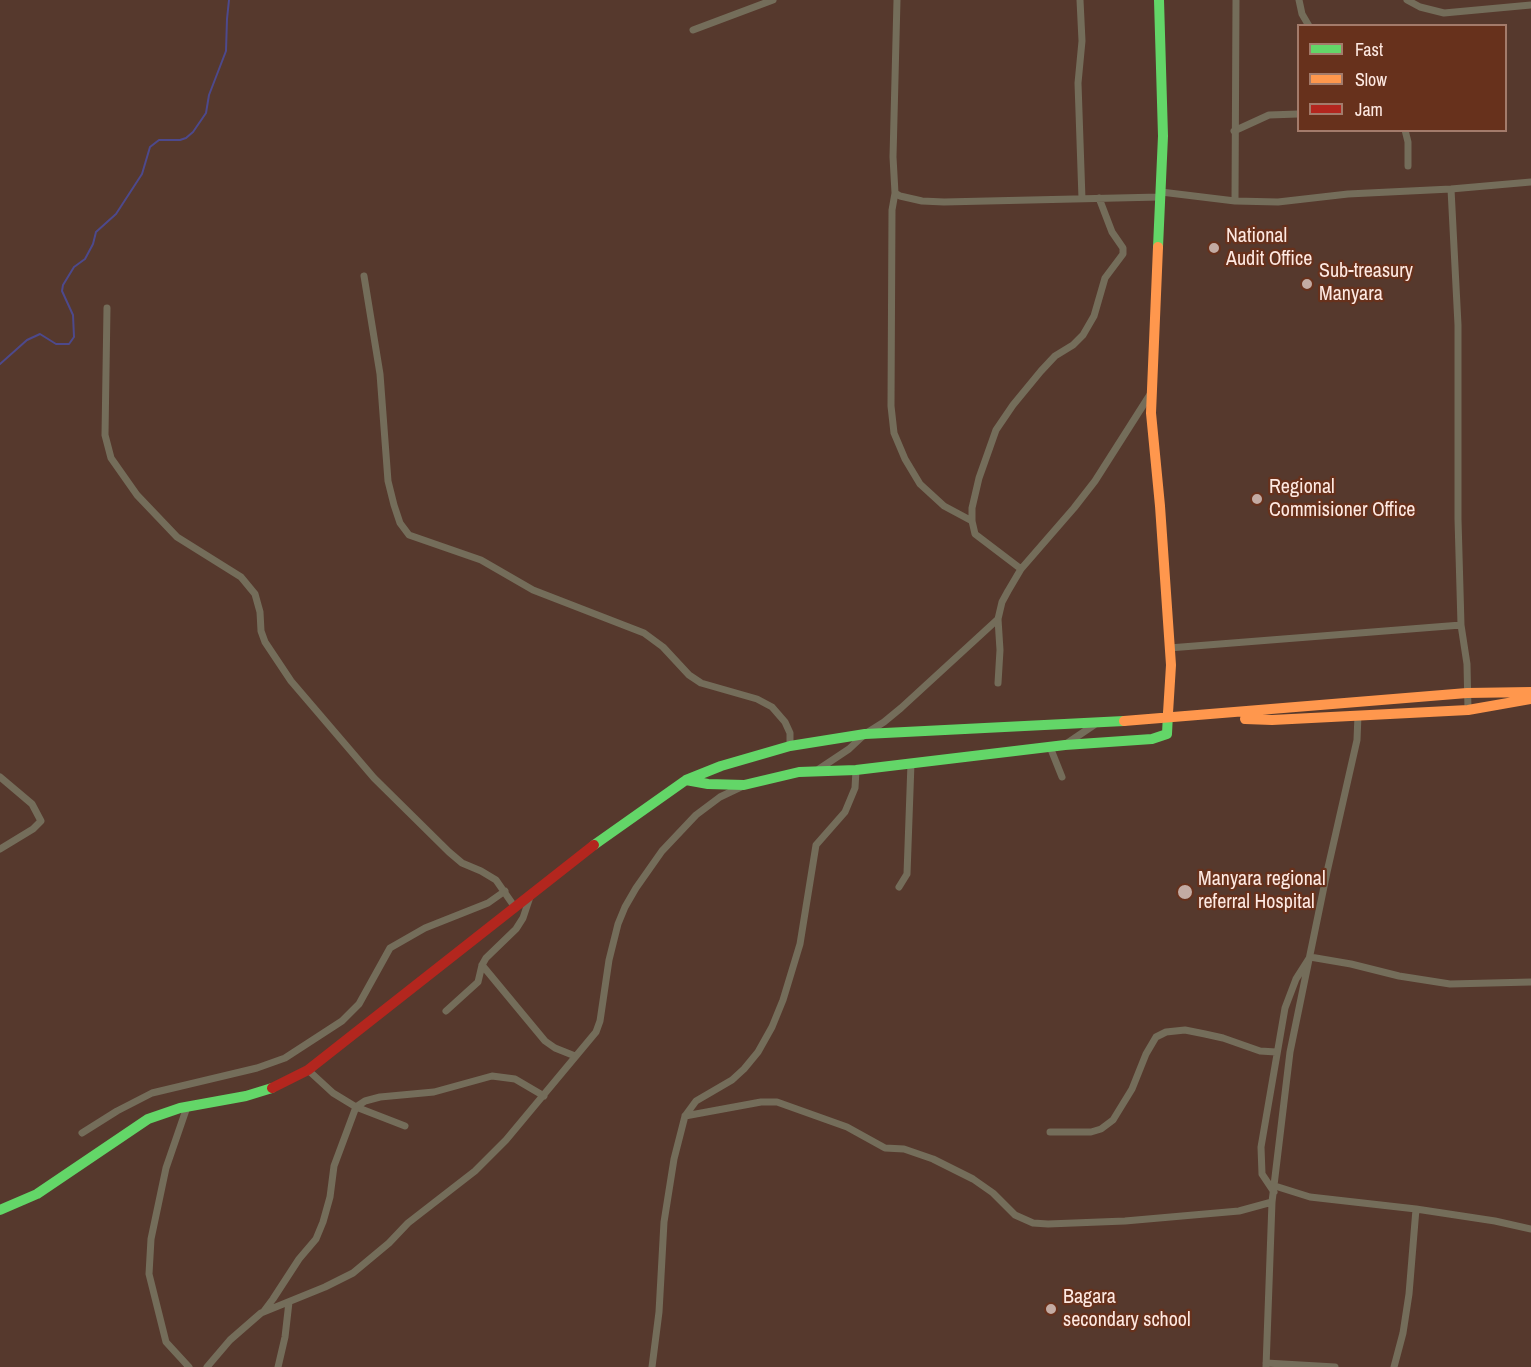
<!DOCTYPE html>
<style>
body{margin:0}
#map{position:relative;width:1531px;height:1367px;overflow:hidden;background:#56392d;font-family:"Archivo Narrow",sans-serif}
canvas{display:block}
.legend{position:absolute;left:1297px;top:24px;width:210px;height:108px;box-sizing:border-box;background:#67311c;border:2px solid #a37b6b;margin:0;padding:8px 10px;list-style:none;font-size:18px;color:#fee9e2}
.legend li{display:flex;align-items:center;gap:12px;height:30px}
.legend b{width:30px;border:2px solid #a37b6b}
</style>
<div id="map">
<canvas width="1531" height="1367"></canvas>
<ul class="legend">
<li><b style="height:8px;background:#63d668"></b>Fast</li>
<li><b style="height:8px;background:#ff974d"></b>Slow</li>
<li><b style="height:8px;background:#b3261e"></b>Jam</li>
</ul>
</div>
<script>
const c = document.querySelector('canvas').getContext('2d');
c.lineJoin = 'round';
const toPath = rows => new Path2D(rows.map(r => 'M' + r).join(''));
function trace(path, color, width, dash) { c.strokeStyle = color; c.lineWidth = width; c.lineCap = dash ? 'butt' : 'round'; c.setLineDash(dash || []); c.stroke(path); }
function drawText(font, color, halo, rows, align = 'center') {
  c.font = font + ' "Archivo Narrow",sans-serif'; c.lineWidth = 4.5; c.setLineDash([]); c.textBaseline = 'middle'; c.strokeStyle = halo; c.fillStyle = color; for (const [text, x, y, turn = 0] of rows) {
    c.save(); c.translate(x, y); c.rotate((+turn || 0) * Math.PI / 180); c.textAlign = isNaN(turn) ? turn : align; if (halo) c.strokeText(text, 0, 0); c.fillText(text, 0, 0); c.restore();
  }
}
trace(toPath([
 [0,364,27,340,40,334,56,344,69,344,74,337,73,315,62,291,63,285,74,267,85,259,93,244,96,232,116,214,142,174,150,147,159,140,180,140,186,138,193,132,206,113,209,95,226,51,227,19,229,0]
]), '#4d498c', 2);
trace(toPath([
 [897,0,893,157,895,193,900,196,922,201,944,202,1160,197],
 [1080,0,1082,41,1078,83,1082,199],
 [1299,0,1302,14,1309,26],
 [1407,0,1420,7,1444,13,1531,5],
 [693,30,773,0],
 [1405,130,1408,142,1408,166],
 [1234,131,1269,115,1298,114],
 [1451,189,1458,325,1458,519,1461,625,1467,664,1468,710],
 [1161,192,1235,201,1278,202,1348,194,1451,189,1531,182],
 [895,193,892,210,891,406,894,433,905,459,920,484,944,506,972,521],
 [1235,201,1236,0],
 [364,276,380,374,388,481,394,505,400,523,409,535,481,560,533,590,644,633,663,647,689,675,701,683,757,699,772,707,785,722,790,733,790,746],
 [107,308,105,435,111,458,137,495,177,537,241,577,255,594,260,612,261,631,265,642,291,681,374,778,449,852,462,863,481,871,496,880,514,906],
 [1021,569,975,534,972,521,972,508,979,478,996,430,1013,405,1041,371,1055,356,1073,345,1083,335,1094,316,1105,278,1123,254,1123,248,1112,232,1099,198],
 [1169,648,1461,625],
 [998,683,1000,650,998,619,1002,602,1008,591,1021,569,1074,508,1095,481,1151,393],
 [1066,744,1094,725],
 [1050,747,1062,777],
 [819,769,849,749,865,734,884,722,901,708,998,619],
 [0,777,32,804,41,821,33,829,0,849],
 [899,887,907,874,911,763],
 [482,965,545,1041,555,1048,575,1056],
 [446,1011,478,982,482,965,486,958,516,929,523,918,531,894],
 [308,1070,333,1093,356,1107,405,1126],
 [187,1107,166,1168,151,1239,149,1274,166,1342,189,1367],
 [685,1116,761,1102,777,1102,847,1127,885,1148,904,1149,933,1159,973,1179,993,1193,1015,1215,1033,1223,1048,1224,1125,1221,1239,1211,1272,1202],
 [1050,1132,1091,1132,1101,1129,1113,1120,1132,1089,1146,1054,1156,1037,1166,1032,1185,1030,1205,1034,1223,1038,1260,1051,1276,1052],
 [82,1133,117,1111,152,1093,257,1068,285,1058,342,1021,359,1004,390,948,425,928,488,903,505,891],
 [1275,1186,1310,1197,1416,1209,1495,1221,1531,1229],
 [1274,1192,1262,1174,1261,1147,1285,1008,1296,979,1310,957,1351,964,1399,976,1450,984,1531,982],
 [264,1311,273,1299,299,1259,316,1239,323,1222,330,1197,334,1166,356,1107,365,1101,380,1097,434,1092,492,1076,515,1079,544,1096],
 [1266,1363,1335,1367],
 [207,1367,230,1340,261,1313,325,1287,353,1273,389,1243,408,1223,475,1171,506,1140,596,1032,600,1021,609,960,618,924,625,907,636,888,662,851,696,815,720,797,741,787],
 [278,1367,285,1337,289,1302],
 [652,1367,659,1312,664,1222,674,1159,685,1116,696,1101,732,1080,744,1069,758,1052,772,1027,783,1000,800,944,816,845,845,812,855,788,856,770],
 [1266,1367,1272,1202,1290,1052,1327,872,1357,740,1358,715],
 [1394,1367,1403,1333,1409,1294,1416,1209]
]), '#746d5a', 7);
trace(toPath([
 [1158,247,1163,136,1159,0],
 [686,780,708,784,744,785,799,772,856,770,1065,745,1152,739,1167,734,1168,713],
 [594,845,686,780,721,766,790,746,865,734,1124,721],
 [0,1210,37,1194,148,1119,180,1108,246,1096,272,1088]
]), '#63d668', 10);
trace(toPath([
 [1158,247,1151,413,1160,506,1171,665,1168,713],
 [1245,719,1272,720,1468,710,1531,699],
 [1124,721,1467,693,1531,692]
]), '#ff974d', 10);
trace(toPath([
 [272,1088,308,1070,594,845]
]), '#b3261e', 10);
for (const [x, y, r, color] of [
 [1214,248,6,"#c3aba3"],
 [1307,284,6,"#c3aba3"],
 [1257,499,6,"#c3aba3"],
 [1185,892,8,"#c3aba3"],
 [1051,1309,6,"#c3aba3"]
]) { const dot = new Path2D(); dot.arc(x, y, r, 0, 2 * Math.PI); c.fillStyle = color; c.fill(dot); trace(dot, '#67311c', 2); }
drawText('20px', '#fee9e2', '#67311c', [
 ["National",1226,237],
 ["Audit Office",1226,260],
 ["Sub-treasury",1319,272],
 ["Manyara",1319,295],
 ["Regional",1269,488],
 ["Commisioner Office",1269,511],
 ["Manyara regional",1198,880],
 ["referral Hospital",1198,903],
 ["Bagara",1063,1298],
 ["secondary school",1063,1321]
], 'left');
</script>
